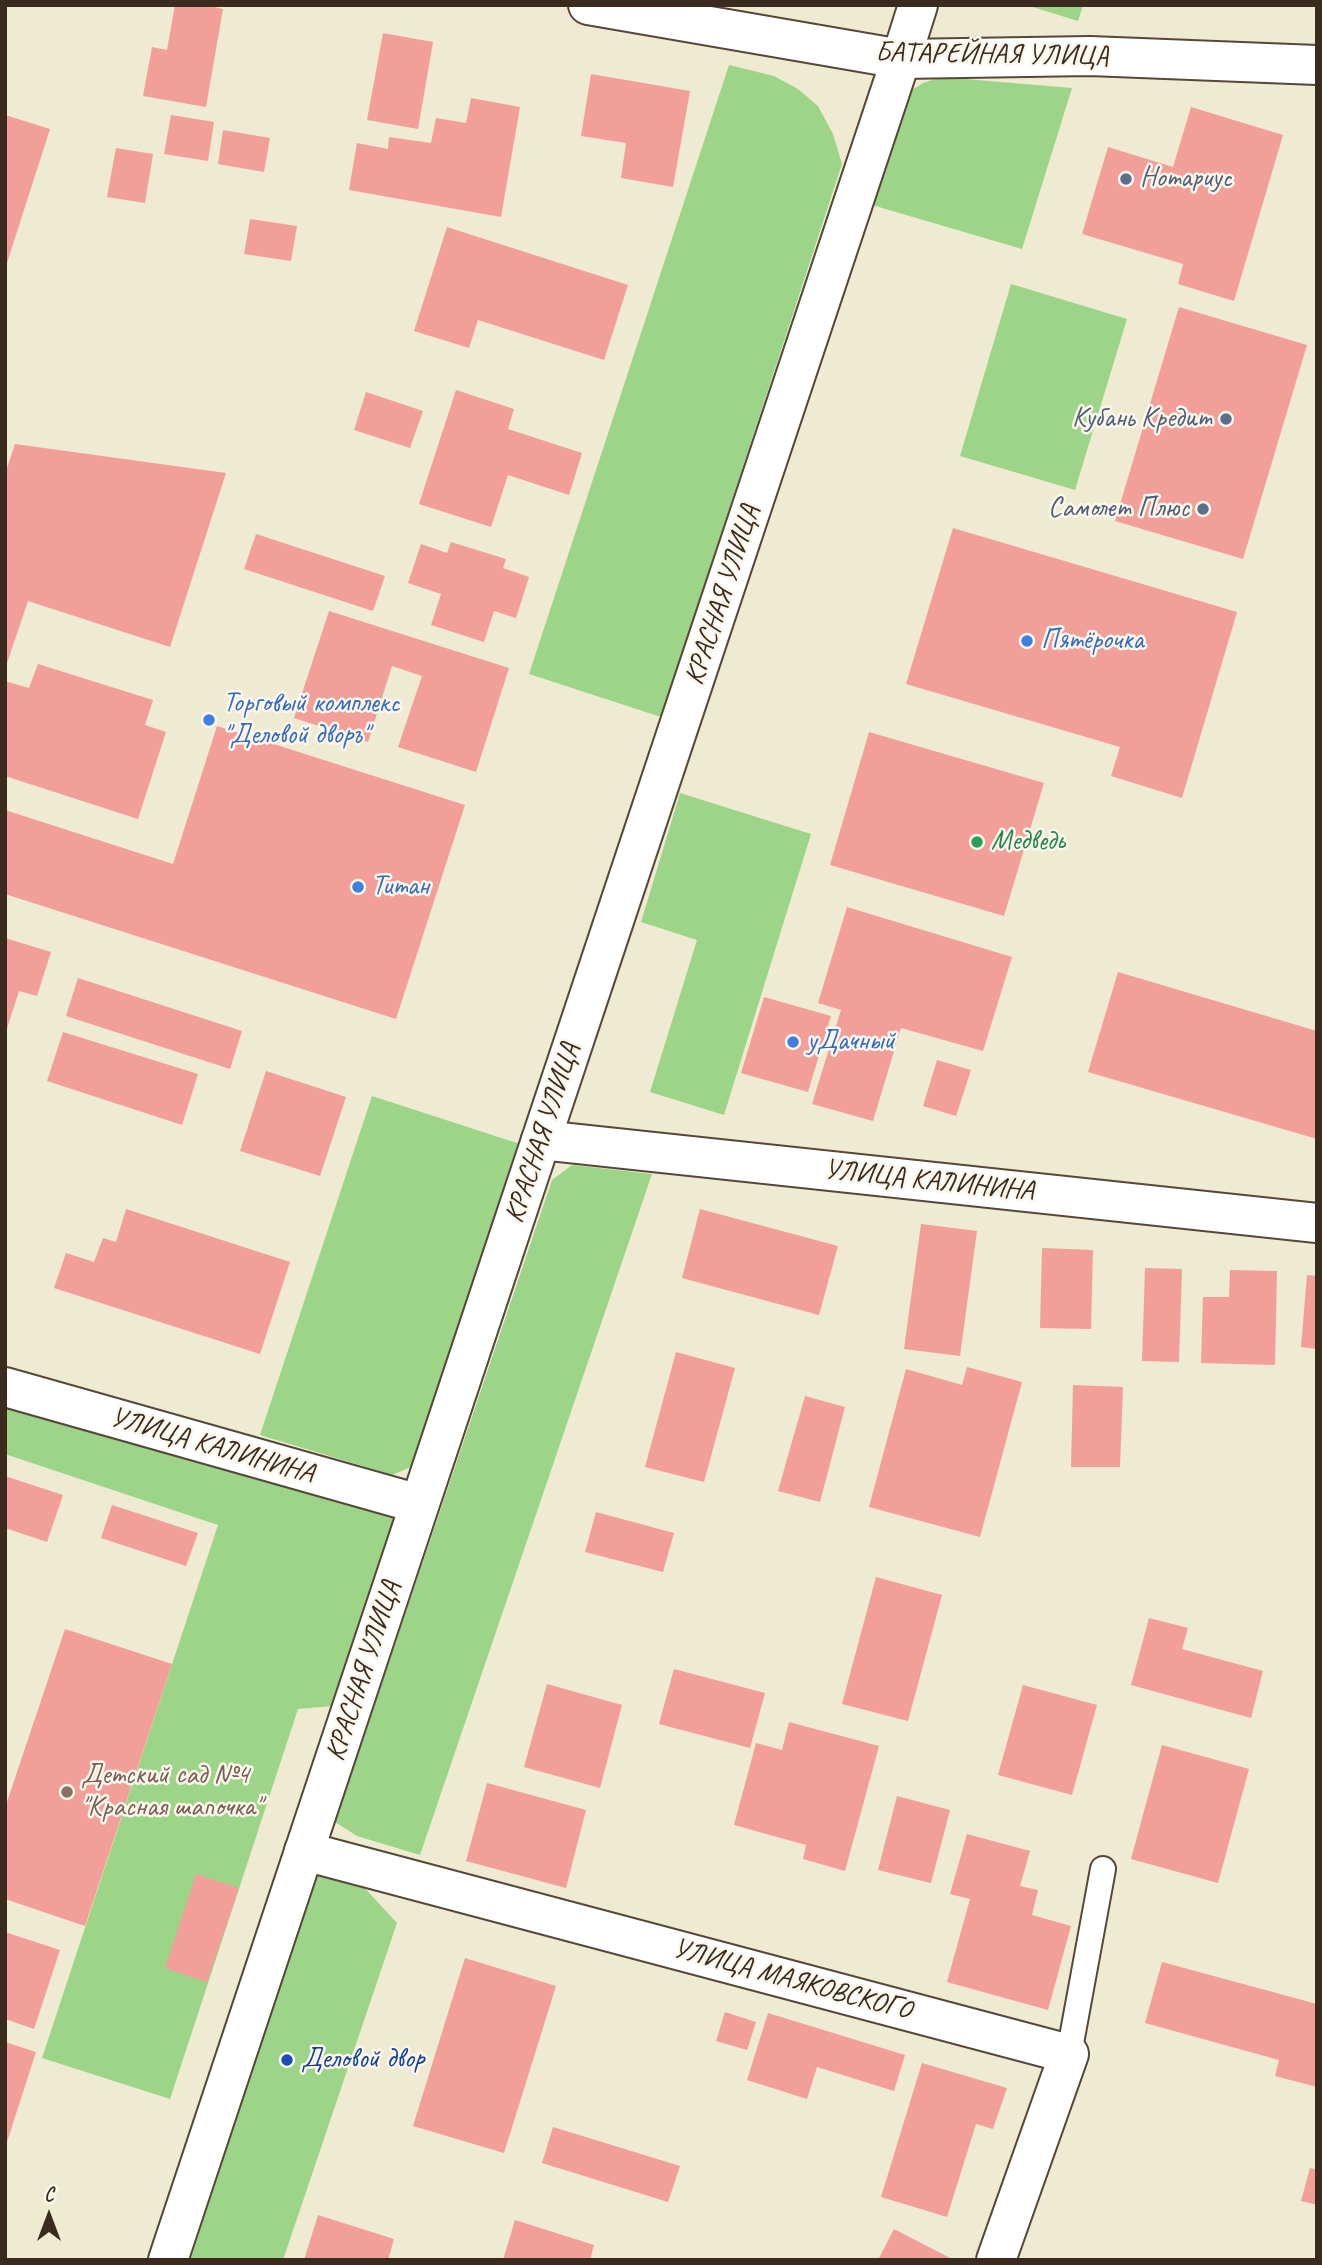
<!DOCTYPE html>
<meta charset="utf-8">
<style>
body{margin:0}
#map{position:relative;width:1322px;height:2265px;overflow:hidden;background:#efead2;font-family:Caveat,sans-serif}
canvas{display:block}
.frame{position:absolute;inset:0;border:7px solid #3b2a1e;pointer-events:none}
.north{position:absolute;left:14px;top:2181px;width:70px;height:70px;-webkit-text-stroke:5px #fbf7ec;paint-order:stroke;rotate:0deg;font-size:19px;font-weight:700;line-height:28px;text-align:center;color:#3b2a1e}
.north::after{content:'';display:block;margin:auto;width:24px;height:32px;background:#3b2a1e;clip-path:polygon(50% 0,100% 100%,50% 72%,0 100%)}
</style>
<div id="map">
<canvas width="1322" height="2265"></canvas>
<div class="frame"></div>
<div class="north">С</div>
</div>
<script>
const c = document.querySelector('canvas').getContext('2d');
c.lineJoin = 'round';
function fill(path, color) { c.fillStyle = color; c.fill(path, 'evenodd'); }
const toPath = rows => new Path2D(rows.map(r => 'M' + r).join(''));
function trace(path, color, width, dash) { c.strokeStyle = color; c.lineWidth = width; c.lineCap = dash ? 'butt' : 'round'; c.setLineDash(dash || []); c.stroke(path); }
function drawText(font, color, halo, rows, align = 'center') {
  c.font = font + ' Caveat,sans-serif'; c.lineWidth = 5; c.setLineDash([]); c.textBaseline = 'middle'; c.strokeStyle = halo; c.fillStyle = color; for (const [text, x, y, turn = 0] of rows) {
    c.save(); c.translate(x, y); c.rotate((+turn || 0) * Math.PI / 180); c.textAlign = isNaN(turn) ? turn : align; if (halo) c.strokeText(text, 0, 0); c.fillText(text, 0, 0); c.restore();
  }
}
fill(toPath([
 [1026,5,1083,5,1078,21],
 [729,65,774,76,798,89,818,106,833,134,842,164,661,717,529,674],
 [942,77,1072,88,1022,249,872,205,909,92,923,83],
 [1011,284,1127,319,1075,490,960,456],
 [680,793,811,834,724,1115,650,1092,697,940,641,922],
 [372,1096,523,1145,413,1466,392,1475,260,1435],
 [572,1165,652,1174,420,1855,357,1836,335,1822,552,1180],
 [5,1403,397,1514,333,1706,298,1709,170,2099,42,2058,218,1525,5,1454],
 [318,1872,360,1883,397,1923,283,2260,190,2260]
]), '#9dd588');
fill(toPath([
 [175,5,205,5,223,9,206,107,143,96,152,47,167,50],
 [383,33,433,42,418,129,367,120],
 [591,74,690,91,673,187,621,178,626,143,581,136],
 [471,98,520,107,501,217,349,190,357,143,388,149,389,137,431,143,436,118,466,123],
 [1191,107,1283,135,1234,301,1178,284,1183,264,1082,234,1108,147,1173,167],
 [5,115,50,129,6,266,5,266],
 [171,115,214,122,208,161,164,154],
 [223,130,270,138,264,172,218,164],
 [116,148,153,154,145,203,107,197],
 [250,219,297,226,291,261,244,254],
 [447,227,628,285,604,360,478,320,469,348,414,331],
 [1179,307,1307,345,1243,559,1115,521],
 [456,390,514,409,508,429,582,453,569,495,508,475,491,527,419,504],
 [366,392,423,411,410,448,354,430],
 [15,444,226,473,170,647,28,601,5,669,5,474],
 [953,528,1237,612,1182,798,1111,776,1120,747,906,684],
 [256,534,385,576,373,611,244,569],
 [451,542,506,559,503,568,529,577,516,618,494,611,484,642,431,625,441,594,408,583,421,544,447,553],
 [329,611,509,668,476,772,398,747,422,676,392,666,368,742,294,718],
 [38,664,153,700,145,725,166,732,138,819,5,776,5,681,29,688],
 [217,726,465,805,396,1019,5,894,5,810,173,864],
 [869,732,1044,783,1004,916,830,865],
 [847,907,1012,957,983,1051,901,1028,873,1121,812,1104,841,1010,818,1003],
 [5,938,51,952,37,996,19,991,6,1032],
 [1118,972,1317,1031,1317,1139,1088,1072],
 [78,978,242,1031,230,1069,66,1016],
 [764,997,831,1016,808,1092,741,1073],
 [63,1032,198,1074,182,1125,47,1081],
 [937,1060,971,1070,956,1116,923,1106],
 [266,1071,346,1097,320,1176,240,1151],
 [126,1209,290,1262,260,1354,54,1288,66,1253,94,1262,103,1238,116,1242],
 [700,1209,838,1246,819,1315,682,1278],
 [921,1224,977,1231,960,1356,904,1349],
 [1042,1248,1093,1250,1091,1329,1040,1328],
 [1145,1268,1182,1269,1179,1362,1142,1361],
 [1230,1270,1277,1271,1275,1365,1201,1363,1203,1297,1229,1297],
 [1307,1275,1317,1276,1317,1349,1301,1347],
 [676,1352,735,1368,704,1482,645,1467],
 [967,1367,1022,1382,980,1537,869,1507,906,1369,962,1385],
 [1073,1385,1123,1387,1120,1467,1071,1467],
 [805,1396,845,1407,820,1502,778,1491],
 [5,1476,63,1495,47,1542,5,1528],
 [112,1505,198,1533,186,1566,101,1538],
 [596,1512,674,1533,663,1572,585,1552],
 [876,1577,942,1595,908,1721,842,1704],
 [1149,1618,1188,1628,1182,1649,1263,1671,1251,1718,1131,1685],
 [65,1629,172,1664,85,1926,5,1899,5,1808],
 [674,1669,765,1693,750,1748,659,1724],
 [547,1684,622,1705,600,1788,524,1767],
 [1023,1685,1097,1705,1072,1795,998,1775],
 [789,1722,879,1746,845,1871,803,1859,806,1845,734,1825,756,1743,782,1750],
 [1162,1745,1249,1769,1218,1883,1131,1859],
 [487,1783,586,1810,566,1888,466,1861],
 [897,1796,950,1810,931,1883,878,1870],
 [967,1834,1030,1851,1020,1886,1038,1890,1032,1915,1071,1926,1048,2010,947,1982,970,1899,950,1894],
 [196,1874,239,1888,207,1982,165,1968],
 [5,1932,60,1950,34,2029,5,2019],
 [465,1958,556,1986,504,2153,413,2126],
 [1162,1962,1317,2004,1317,2087,1275,2076,1279,2060,1145,2023],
 [725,2012,756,2022,747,2050,716,2041],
 [768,2013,905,2055,894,2091,817,2067,807,2099,747,2080],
 [5,2042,36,2052,6,2145,5,2145],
 [922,2063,1007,2088,993,2129,976,2124,947,2217,881,2197],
 [553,2127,680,2166,668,2202,542,2163],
 [1310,2168,1317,2170,1317,2205,1301,2201],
 [318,2215,394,2239,388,2260,304,2260],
 [515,2220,594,2245,590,2260,503,2260],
 [894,2229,954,2260,878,2260]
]), '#f19f98');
const service = toPath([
 [1069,2054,1103,1869]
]);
const minor = toPath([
 [918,5,901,59,1090,56,1317,65],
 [541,1140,1317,1223],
 [5,1387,419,1504],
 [304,1851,1069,2054,996,2260]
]);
const tertiary = toPath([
 [168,2260,901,59,588,5]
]);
trace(service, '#564739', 28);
trace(minor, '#564739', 42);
trace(tertiary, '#564739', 42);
trace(service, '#fff', 24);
trace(minor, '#fff', 38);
trace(tertiary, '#fff', 38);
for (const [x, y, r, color] of [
 [1126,179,7,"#5c6f8a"],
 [1226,419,7,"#5c6f8a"],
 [1203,509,7,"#5c6f8a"],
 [1027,641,7,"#3f7fe0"],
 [209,720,7,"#3f7fe0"],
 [977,842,7,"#2e9e5b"],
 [358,887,7,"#3f7fe0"],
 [793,1042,7,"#3f7fe0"],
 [67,1792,7,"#8d6e63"],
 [287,2060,7,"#1a4fb4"]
]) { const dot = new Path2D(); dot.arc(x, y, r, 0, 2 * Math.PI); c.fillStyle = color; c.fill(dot); trace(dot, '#fbf7ec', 2.5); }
drawText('28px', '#3b2a1e', '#fbf7ec', [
 ["БАТАРЕЙНАЯ УЛИЦА",992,55,1],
 ["КРАСНАЯ УЛИЦА",723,595,-72],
 ["КРАСНАЯ УЛИЦА",543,1133,-72],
 ["УЛИЦА КАЛИНИНА",929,1181,6],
 ["УЛИЦА КАЛИНИНА",212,1446,16],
 ["КРАСНАЯ УЛИЦА",364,1671,-72],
 ["УЛИЦА МАЯКОВСКОГО",792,1980,15]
]);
drawText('28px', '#4e5e75', '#fbf7ec', [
 ["Нотариус",1140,179,"left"],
 ["Кубань Кредит",1212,419],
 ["Самолет Плюс",1189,509]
], 'right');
drawText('28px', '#366cbe', '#fbf7ec', [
 ["Пятёрочка",1041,641],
 ["Торговый комплекс",223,704],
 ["\"Деловой дворъ\"",223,736],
 ["Титан",372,887],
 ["уДачный",807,1042]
], 'left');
drawText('28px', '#27864d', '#fbf7ec', [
 ["Медведь",991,842]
], 'left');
drawText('28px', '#785e54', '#fbf7ec', [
 ["Детский сад №4",81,1776],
 ["\"Красная шапочка\"",81,1808]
], 'left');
drawText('28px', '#164399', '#fbf7ec', [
 ["Деловой двор",301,2060]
], 'left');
</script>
